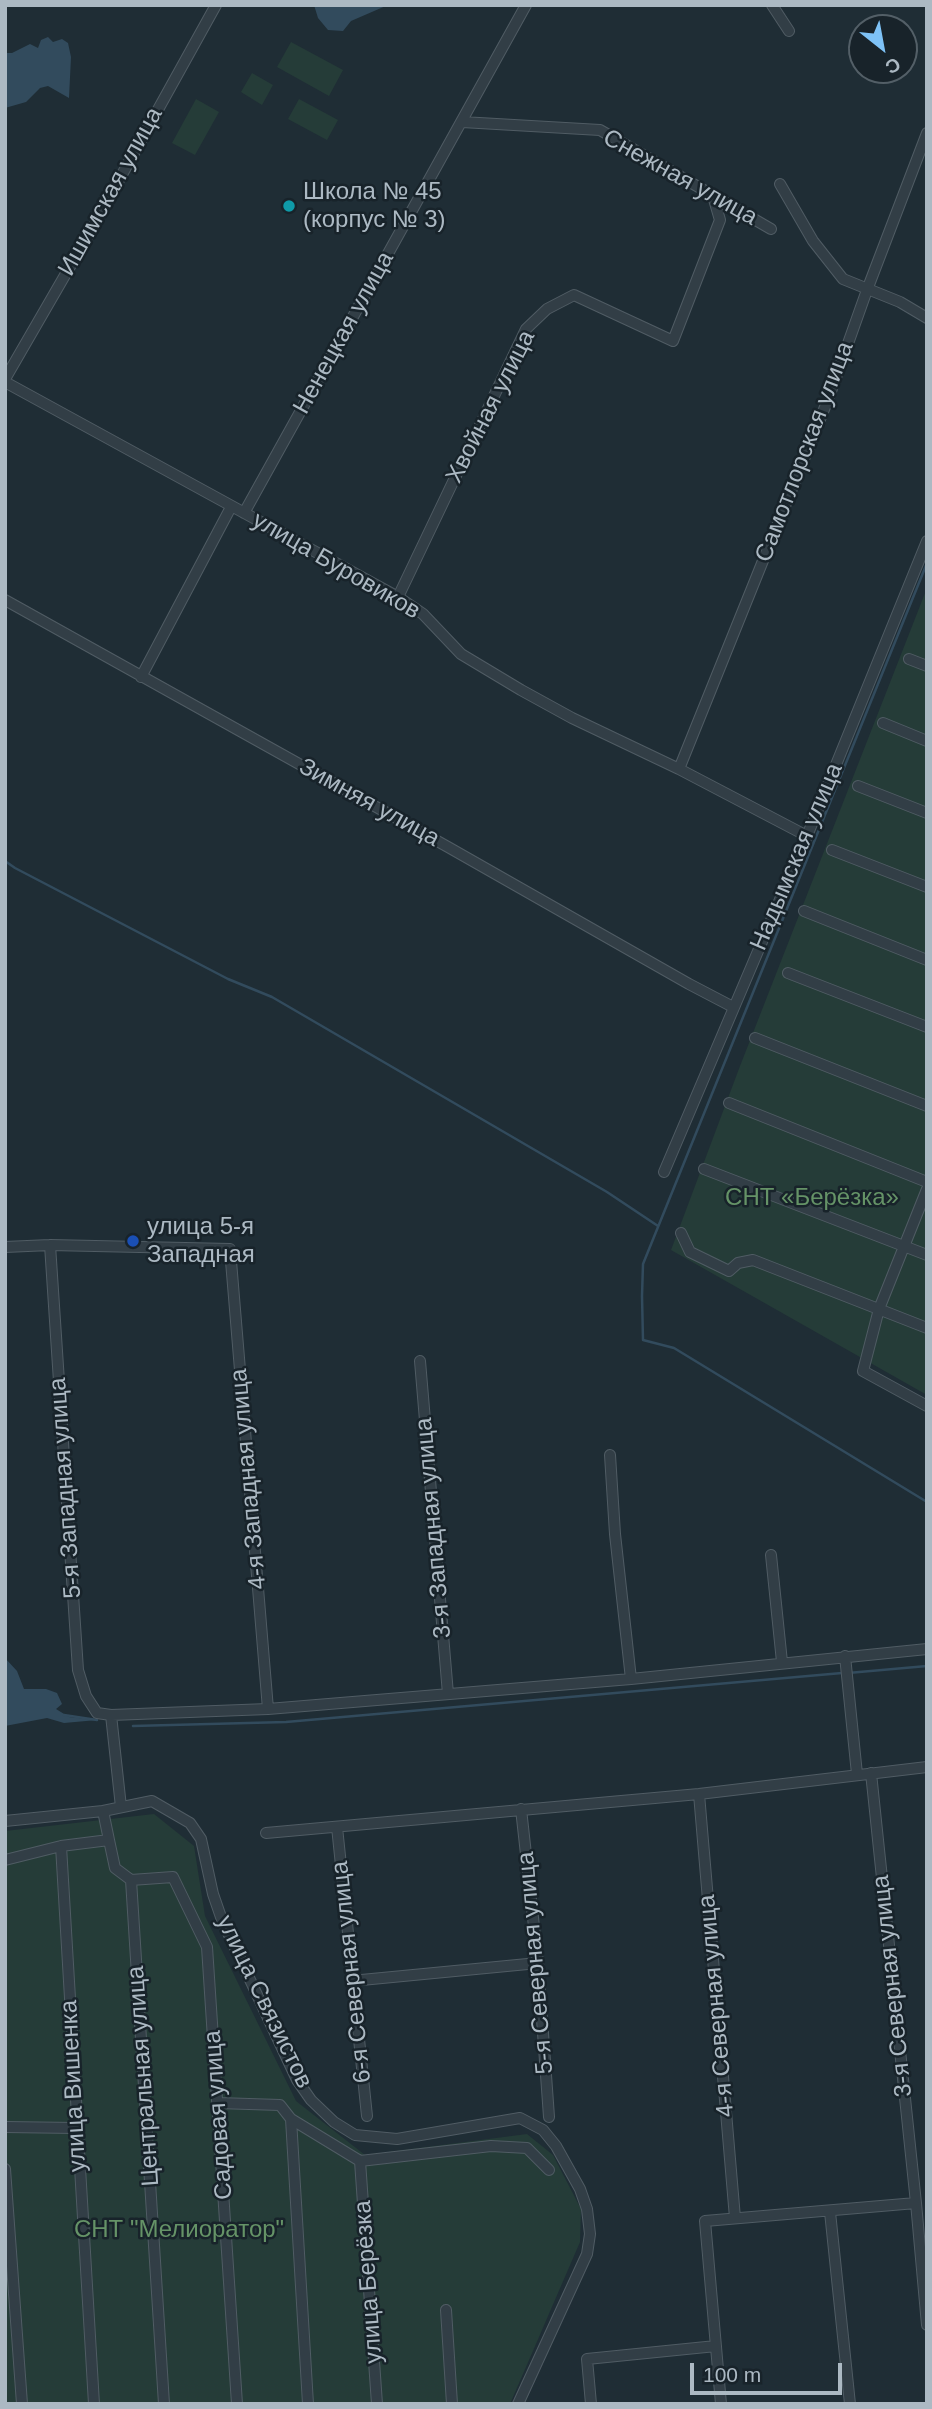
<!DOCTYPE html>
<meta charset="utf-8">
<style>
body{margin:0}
#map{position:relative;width:932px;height:2409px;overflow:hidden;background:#1f2d35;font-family:Arial,sans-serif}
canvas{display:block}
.frame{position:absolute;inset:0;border:7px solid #acb9c3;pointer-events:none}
.north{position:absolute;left:848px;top:14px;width:70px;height:70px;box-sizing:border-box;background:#18232a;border:2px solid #535f67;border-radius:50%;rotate:149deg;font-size:19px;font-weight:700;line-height:28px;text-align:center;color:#acb9c3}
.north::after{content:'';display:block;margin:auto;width:24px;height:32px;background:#7ec2f6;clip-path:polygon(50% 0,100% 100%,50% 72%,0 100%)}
.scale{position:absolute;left:690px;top:2363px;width:152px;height:32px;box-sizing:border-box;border:4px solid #acb9c3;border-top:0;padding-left:9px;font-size:21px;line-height:24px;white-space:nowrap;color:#acb9c3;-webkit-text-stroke:5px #18232a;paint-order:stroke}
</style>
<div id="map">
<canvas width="932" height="2409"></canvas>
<div class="frame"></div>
<div class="north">С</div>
<div class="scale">100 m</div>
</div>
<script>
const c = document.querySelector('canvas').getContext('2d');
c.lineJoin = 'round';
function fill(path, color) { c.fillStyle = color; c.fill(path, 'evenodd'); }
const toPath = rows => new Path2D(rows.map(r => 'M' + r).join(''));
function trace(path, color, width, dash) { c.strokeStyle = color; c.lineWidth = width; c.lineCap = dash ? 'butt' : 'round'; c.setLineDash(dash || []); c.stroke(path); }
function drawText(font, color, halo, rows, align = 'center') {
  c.font = font + ' Arial,sans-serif'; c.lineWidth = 5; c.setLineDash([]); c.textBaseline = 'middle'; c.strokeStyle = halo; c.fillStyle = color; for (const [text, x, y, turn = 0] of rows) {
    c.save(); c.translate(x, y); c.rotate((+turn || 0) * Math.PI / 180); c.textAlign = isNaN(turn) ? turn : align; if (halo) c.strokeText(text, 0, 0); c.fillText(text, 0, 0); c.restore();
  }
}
fill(toPath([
 [291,42,343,70,329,96,277,67],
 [252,73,273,85,262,105,241,92],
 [196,99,219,112,195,155,172,143],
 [299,99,338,120,327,140,288,119],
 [927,588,927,1395,671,1250,740,1066],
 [154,1814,194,1846,205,1916,296,2101,365,2155,527,2134,553,2155,581,2209,580,2242,510,2404,5,2404,5,1831]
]), '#253c38');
fill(toPath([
 [314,5,388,5,351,21,343,31,328,30,318,18],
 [48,37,53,42,62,39,68,43,71,57,69,98,48,86,40,88,26,102,5,108,5,53,12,53,30,44,38,48,41,40],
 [5,1658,17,1671,24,1689,46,1689,57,1693,62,1704,56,1709,69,1717,97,1720,64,1723,47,1718,5,1726]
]), '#324b5d');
trace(toPath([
 [927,563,643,1264,642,1296,643,1340,674,1348,927,1502],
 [5,861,15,868,228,979,272,997,607,1192,658,1226],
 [848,1673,927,1666],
 [64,1715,97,1720],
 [133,1726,286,1722,842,1673]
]), '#324b5d', 2.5);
const minor = toPath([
 [772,5,789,31],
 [462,122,600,130,771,229],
 [780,184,813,241,843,279,900,302,927,318],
 [5,379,94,225,216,5],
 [5,382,398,597,423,614,461,654,521,690,572,718,679,769,807,836],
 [244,513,526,5],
 [398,597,526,329,547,309,574,295,673,341,720,220,713,196],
 [5,600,448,847,689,984,733,1007],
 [909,659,927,666],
 [141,677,231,507],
 [883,723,927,741],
 [679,769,829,397,867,290,927,133],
 [858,786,927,813],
 [832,850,927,887],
 [804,911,927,960],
 [788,973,927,1027],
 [755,1038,927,1106],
 [729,1103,927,1182],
 [704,1169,927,1255],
 [664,1172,807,836,927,541],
 [927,1189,879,1309,863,1371,927,1406],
 [681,1233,690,1252,729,1271,738,1263,753,1260,927,1328],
 [50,1245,78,1670,86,1696,97,1713,111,1715,268,1709,631,1679,927,1649],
 [5,1247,50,1245,230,1249,268,1709],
 [420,1361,448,1694],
 [610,1455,615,1534,631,1679],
 [771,1555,782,1662],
 [845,1656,857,1774],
 [111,1715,121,1807],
 [871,1773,916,2203,927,2325],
 [699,1794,735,2218],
 [521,1809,538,1963,549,2117],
 [5,1821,103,1811,152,1801,190,1823,201,1839,213,1894,222,1920,297,2080,311,2100,334,2122,355,2135,397,2139,520,2118,543,2130,556,2146,580,2189,587,2209,590,2234,587,2254,518,2404],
 [337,1827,367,2116],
 [266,1833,699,1794,927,1767],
 [109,1840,115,1868,131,1880,164,2404],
 [5,1860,61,1846],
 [131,1880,173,1877,207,1947,237,2404],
 [351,1981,538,1963],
 [218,2103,280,2105,291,2119,308,2404],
 [291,2119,360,2161,377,2404],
 [5,2127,76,2128],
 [360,2161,491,2146,527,2148,549,2170],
 [5,2169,22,2404],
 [830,2212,850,2404],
 [446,2310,452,2404],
 [94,2404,61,1846,109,1840,103,1811],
 [591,2404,587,2359,716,2346],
 [721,2404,705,2221,916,2203]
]);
trace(minor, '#505c64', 12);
trace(minor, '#323e46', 10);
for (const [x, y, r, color] of [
 [289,206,7,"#0f9aa8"],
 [133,1241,7,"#1a4fb4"]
]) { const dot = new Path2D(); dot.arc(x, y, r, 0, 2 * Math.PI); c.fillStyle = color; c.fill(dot); trace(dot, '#18232a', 2.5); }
drawText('24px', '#acb9c3', '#18232a', [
 ["Снежная улица",680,178,29],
 ["Ишимская улица",111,192,-61],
 ["Ненецкая улица",344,333,-61],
 ["Хвойная улица",491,407,-63],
 ["Самотлорская улица",805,452,-69],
 ["улица Буровиков",336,566,30],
 ["Зимняя улица",369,803,29],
 ["Надымская улица",797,857,-67],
 ["4-я Западная улица",249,1479,-95],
 ["5-я Западная улица",66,1488,-94],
 ["3-я Западная улица",434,1528,-95],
 ["5-я Северная улица",536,1963,-95],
 ["6-я Северная улица",352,1972,-96],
 ["3-я Северная улица",893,1986,-96],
 ["улица Связистов",264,2002,64],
 ["4-я Северная улица",717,2006,-95],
 ["Центральная улица",144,2076,-94],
 ["улица Вишенка",74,2086,-93],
 ["Садовая улица",219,2115,-94],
 ["улица Берёзка",369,2282,-94]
]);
drawText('24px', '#acb9c3', '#18232a', [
 ["Школа № 45",303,192],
 ["(корпус № 3)",303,220],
 ["улица 5-я",147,1227],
 ["Западная",147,1255]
], 'left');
drawText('24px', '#659367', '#18232a', [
 ["СНТ «Берёзка»",812,1198],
 ["СНТ \"Мелиоратор\"",179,2230]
]);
</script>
